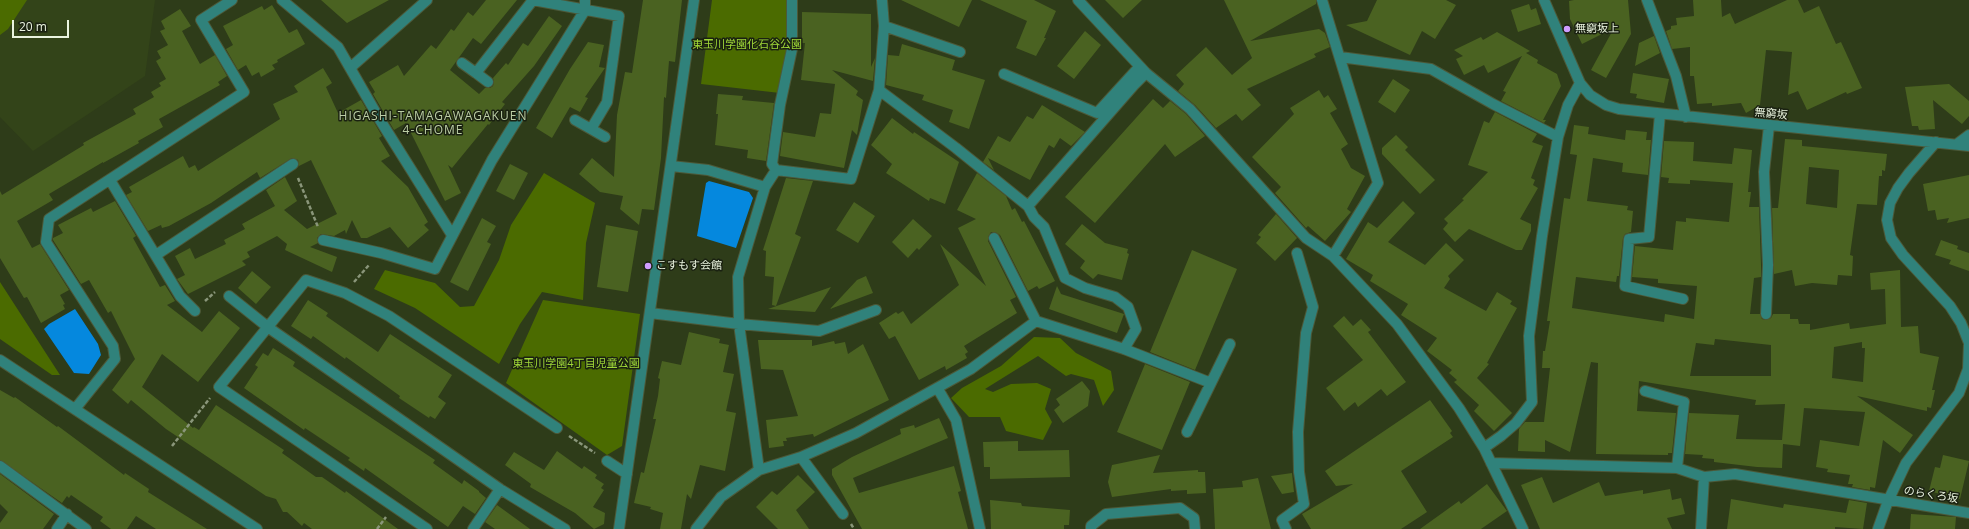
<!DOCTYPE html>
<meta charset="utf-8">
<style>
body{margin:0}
#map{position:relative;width:1969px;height:529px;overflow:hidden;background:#2e3c19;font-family:"Open Sans",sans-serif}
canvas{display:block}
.scale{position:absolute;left:12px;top:20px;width:57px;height:18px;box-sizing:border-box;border:2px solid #eaf4df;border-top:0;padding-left:5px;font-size:12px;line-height:14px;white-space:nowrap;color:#eaf4df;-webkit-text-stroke:3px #1a2111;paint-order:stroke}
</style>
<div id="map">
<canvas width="1969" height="529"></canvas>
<div class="scale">20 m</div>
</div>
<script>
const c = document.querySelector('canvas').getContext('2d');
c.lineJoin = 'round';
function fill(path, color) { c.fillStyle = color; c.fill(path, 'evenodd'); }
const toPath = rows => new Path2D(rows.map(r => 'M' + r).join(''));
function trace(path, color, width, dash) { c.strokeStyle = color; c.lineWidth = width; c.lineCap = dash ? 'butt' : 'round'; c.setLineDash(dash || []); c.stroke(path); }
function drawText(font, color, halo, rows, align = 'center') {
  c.font = font + ' "Open Sans","Noto Sans JP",sans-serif'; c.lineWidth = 3; c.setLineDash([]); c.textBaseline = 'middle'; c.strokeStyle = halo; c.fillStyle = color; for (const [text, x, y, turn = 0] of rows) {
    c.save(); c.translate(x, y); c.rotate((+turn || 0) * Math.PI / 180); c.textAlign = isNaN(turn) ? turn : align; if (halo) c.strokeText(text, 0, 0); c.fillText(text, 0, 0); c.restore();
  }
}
fill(toPath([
 [0,0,155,0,145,76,33,151,0,117]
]), '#334419');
fill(toPath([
 [0,0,27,0,8,29,0,35],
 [712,0,789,0,788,48,780,93,701,84],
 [544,173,595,203,586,243,583,300,542,292,520,324,499,364,415,308,374,289,385,270,435,283,460,307,474,306,499,260,511,225],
 [0,282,60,375,52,375,0,339],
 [543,300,640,314,622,446,607,455,506,383],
 [1034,337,1060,338,1076,353,1111,371,1114,390,1103,406,1094,380,1071,374,1066,376,1038,356,985,389,993,392,1011,384,1037,383,1051,389,1045,409,1052,422,1043,440,1006,431,1000,417,969,417,951,398,962,388,1001,366]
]), '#4b6b00');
fill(toPath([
 [709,181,749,192,753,198,736,248,697,236,706,183],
 [75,309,98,344,101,355,89,374,74,373,44,329,49,324]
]), '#0588de');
fill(toPath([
 [321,0,389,0,347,23],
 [486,0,517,0,481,44,473,38,450,70,479,94,485,88,490,88,493,86,494,82,493,78,506,63,508,65,523,43,528,46,549,16,562,26,534,66,502,102,505,104,489,125,488,124,452,168,448,165,461,193,445,201,406,123,394,130,373,94,375,92,369,82,398,65,404,76,431,45,436,49,451,29,454,31,468,12,473,16],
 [643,0,682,0,675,62,669,61,666,98,664,97,661,158,654,210,642,209,639,225,620,209,623,196,600,192,579,174,592,158,614,177,617,115,625,72,632,73],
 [901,0,972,0,959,27],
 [980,0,1034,0,1056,11,1044,38,1046,38,1036,56,1016,48,1027,21],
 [1105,0,1142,0,1123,18],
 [1224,0,1316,0,1316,4,1250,41,1319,29,1325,33,1330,47,1314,54,1316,57,1247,89,1261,105,1242,121,1236,114,1216,128,1195,105,1178,91,1184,84,1176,75,1206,47,1232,75,1252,58],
 [1377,0,1446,0,1456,5,1435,39,1422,31,1410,55,1346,25,1367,21],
 [1574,0,1628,0,1631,34,1606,78,1591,70,1614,28,1582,44,1570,19,1569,1],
 [1693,0,1721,0,1722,17,1730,13,1735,24,1787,0,1798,0,1804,13,1819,6,1836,44,1841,42,1862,88,1847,94,1846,92,1807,110,1798,91,1788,95,1792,52,1766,50,1760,105,1746,113,1741,103,1712,106,1712,103,1697,104,1694,76,1690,76,1690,47,1672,49,1666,31,1671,29,1671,26,1677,25,1676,18,1694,16],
 [1529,4,1531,10,1536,8,1541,24,1518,32,1511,10],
 [272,5,289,33,297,29,305,44,277,60,278,62,272,65,275,69,261,77,259,72,252,76,246,65,238,70,226,49,233,45,223,26,262,6,264,10],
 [180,9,191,26,182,31,200,64,215,55,227,76,218,82,220,85,159,119,163,127,138,141,139,143,103,163,103,162,49,194,53,200,17,221,32,248,40,244,69,290,60,295,65,304,63,305,65,309,41,323,27,297,24,298,0,258,0,191,2,195,84,145,83,143,136,114,133,109,154,97,151,92,161,86,159,83,166,79,156,61,161,58,157,51,168,45,160,31,165,29,161,21],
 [802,12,871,14,871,67,875,58,873,81,832,70,858,91,856,95,863,100,857,135,852,130,844,168,780,156,783,132,815,137,820,113,831,114,835,84,801,80,805,43,802,43],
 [1085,31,1101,45,1074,79,1057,66],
 [1497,32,1530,51,1526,53,1538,60,1537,63,1557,74,1561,86,1543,120,1546,120,1544,123,1501,101,1506,92,1503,91,1522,56,1488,73,1484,65,1464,75,1456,59,1463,56,1454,50,1481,37,1483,40],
 [1654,36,1660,53,1635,66,1639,43],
 [588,42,604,45,599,67,605,68,585,97,588,98,580,112,570,107,552,138,536,128,570,69],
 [902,44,955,60,952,70,985,80,969,129,949,122,953,110,922,100,924,95,886,85,888,55,899,56],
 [323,68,332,83,326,87,338,113,361,100,382,136,379,138,390,156,381,161,408,187,428,222,424,225,429,230,408,248,390,227,367,238,361,238,352,220,346,234,345,230,334,236,321,234,317,238,318,243,310,247,337,257,332,272,285,250,287,244,277,236,247,252,250,257,242,261,246,265,188,294,177,279,185,275,175,256,190,248,195,259,226,244,224,240,245,229,242,224,275,206,266,190,285,177,297,201,284,210,307,229,337,214,311,160,299,166,298,160,292,158,260,178,257,172,211,203,169,226,162,228,161,225,148,231,126,195,132,192,129,187,183,156,189,168,195,165,198,171,280,119,273,104,298,92,294,86],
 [1633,73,1669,79,1664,103,1636,98,1637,94,1630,93],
 [1393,79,1410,90,1395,113,1378,102],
 [1949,84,1969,101,1969,116,1962,124,1933,100,1935,129,1919,130,1918,126,1912,126,1905,87],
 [1319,90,1324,98,1328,95,1337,109,1330,113,1348,144,1341,149,1351,168,1365,176,1347,209,1351,212,1325,241,1308,226,1306,228,1275,193,1281,187,1252,157,1294,114,1290,108],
 [718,94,743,96,742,100,774,103,766,161,747,158,748,150,715,145,718,114,716,114],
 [1153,99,1163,108,1170,101,1186,114,1205,136,1175,157,1165,144,1095,223,1065,197],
 [1042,105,1085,132,1071,146,1060,138,1054,148,1049,145,1030,180,988,158,994,170,983,162,998,136,1010,142,1027,116,1033,119],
 [1495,112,1537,134,1532,142,1543,146,1531,178,1535,180,1533,185,1538,188,1520,219,1531,224,1531,231,1522,250,1516,250,1469,229,1455,242,1443,229,1448,223,1444,219,1464,200,1462,199,1488,172,1468,165,1484,121,1489,123],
 [892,118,913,134,914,132,959,162,945,204,930,198,929,201,886,173,892,164,871,145],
 [1574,125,1589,127,1588,134,1625,140,1626,130,1647,132,1646,140,1651,140,1648,175,1622,172,1623,163,1593,158,1587,201,1628,206,1627,210,1633,211,1631,232,1625,234,1623,238,1619,276,1617,276,1616,282,1576,277,1572,308,1664,322,1665,314,1694,319,1697,286,1658,283,1658,279,1632,277,1635,246,1673,250,1676,221,1686,222,1686,218,1729,222,1733,183,1690,180,1690,184,1668,183,1669,178,1661,177,1664,141,1694,142,1693,161,1732,164,1734,148,1752,150,1748,192,1751,192,1749,207,1759,207,1761,265,1761,277,1754,278,1750,314,1760,314,1762,319,1766,320,1771,318,1773,314,1790,314,1790,319,1798,319,1799,324,1810,324,1810,330,1849,323,1850,329,1886,324,1885,289,1871,290,1870,273,1900,270,1901,327,1918,326,1920,353,1939,357,1932,390,1935,390,1931,408,1927,407,1927,411,1857,396,1913,435,1900,453,1883,440,1875,488,1870,487,1870,490,1852,487,1853,484,1848,484,1850,475,1827,472,1828,469,1816,467,1820,440,1859,446,1865,412,1804,408,1800,446,1783,444,1782,468,1757,467,1714,462,1714,459,1702,458,1703,455,1685,454,1689,413,1739,415,1736,439,1782,440,1785,404,1755,405,1756,400,1639,381,1637,411,1676,413,1672,453,1668,453,1668,455,1596,454,1598,363,1591,362,1570,452,1545,440,1545,452,1518,451,1519,429,1525,422,1544,422,1550,368,1542,368,1543,351,1545,351,1550,321,1547,321,1564,198,1570,199,1577,155,1570,154],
 [1715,339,1771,345,1771,376,1690,376,1696,343,1714,345],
 [1862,342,1862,348,1865,348,1863,382,1832,378,1834,347],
 [1396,135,1408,147,1405,150,1435,180,1420,194,1382,154,1382,148],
 [1785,139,1802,140,1802,146,1887,154,1885,171,1882,170,1882,176,1879,176,1877,205,1857,204,1850,255,1853,256,1852,276,1838,275,1837,285,1812,283,1795,286,1792,270,1774,274,1772,208,1778,208],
 [1809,167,1839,170,1837,208,1806,204],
 [510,164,528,173,514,200,496,191],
 [977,173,1006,196,1012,210,1015,208,1022,222,1024,221,1055,281,1039,289,1037,286,1028,291,1000,235,995,232,991,232,988,237,988,241,1016,297,1010,300,1017,313,964,346,968,352,965,354,967,358,946,370,945,366,919,380,895,336,889,339,879,323,896,312,898,314,903,311,911,324,959,285,940,244,986,286,958,228,976,219,957,210],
 [1969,175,1969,218,1947,223,1949,218,1937,220,1935,210,1928,211,1923,184],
 [786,178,813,181,795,234,801,237,776,306,772,305,774,277,765,276,766,251,763,250],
 [115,201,136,236,133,238,160,287,165,285,175,301,167,305,202,332,219,311,240,328,198,382,162,354,142,387,193,428,194,427,199,430,216,405,284,450,282,453,316,477,322,477,345,493,346,491,398,529,312,529,304,523,302,526,287,512,283,512,276,499,266,496,166,429,131,400,128,404,112,390,135,359,111,311,108,313,89,280,81,284,53,240,53,238,63,233,58,225,91,208,93,212],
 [1403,201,1415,213,1388,242,1425,265,1446,243,1464,260,1448,276,1450,279,1444,288,1486,311,1497,292,1512,301,1510,304,1517,308,1487,363,1489,364,1477,378,1512,413,1494,431,1474,411,1479,405,1454,382,1457,380,1449,373,1452,370,1427,351,1437,338,1401,315,1408,304,1370,281,1373,275,1346,259,1368,222,1377,228],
 [854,202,875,216,858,243,836,230],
 [1276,214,1297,238,1275,261,1256,243,1261,237,1258,235],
 [482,218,496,226,487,242,491,244,468,291,450,282],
 [913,219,932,236,919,250,917,248,908,258,892,242],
 [1082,224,1105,243,1128,249,1127,253,1129,254,1122,280,1098,274,1093,279,1080,268,1085,261,1065,244],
 [606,225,638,231,628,292,597,287],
 [1941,240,1958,246,1957,249,1969,253,1969,271,1949,264,1951,260,1935,255],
 [1192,250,1237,269,1195,370,1150,352],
 [252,271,271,287,256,304,238,288],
 [866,276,873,293,830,309,857,280],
 [1057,286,1061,294,1124,314,1117,333,1049,309],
 [831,287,815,312,768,309],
 [308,300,328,313,326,316,378,352,390,334,452,375,438,397,446,403,435,419,430,416,429,418,399,398,400,396,346,357,345,359,313,336,311,339,291,326],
 [1344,316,1353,326,1361,319,1371,330,1368,332,1406,382,1387,396,1381,389,1358,407,1355,402,1344,411,1326,388,1363,360,1333,326],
 [689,332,720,339,719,343,729,345,723,372,734,374,726,411,736,413,725,471,700,465,691,499,687,494,681,529,660,529,663,513,650,509,651,507,634,503,641,472,644,473,656,419,653,419,658,396,660,379,658,378,662,361,681,365],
 [758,340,812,340,812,346,834,341,835,344,845,342,848,354,863,344,889,400,814,437,813,434,786,438,787,441,783,441,784,446,769,448,766,420,798,416,783,370,761,369],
 [273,348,295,362,293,366,435,460,433,463,462,484,464,480,479,491,479,492,486,498,475,514,463,506,448,527,365,468,364,471,348,460,350,458,305,428,304,430,244,388,258,367,255,365,263,353,268,356],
 [1145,364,1190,382,1162,450,1117,432],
 [1082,381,1090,391,1088,406,1063,423,1054,410,1060,405,1056,399],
 [0,390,14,398,15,397,57,427,58,426,124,475,125,473,149,489,148,492,207,529,156,529,136,516,127,529,111,529,100,521,103,517,71,495,69,498,67,496,62,503,0,460],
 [1430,400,1452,431,1450,433,1453,437,1401,471,1427,512,1401,529,1311,529,1302,514,1353,484,1336,486,1325,471],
 [939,418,948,438,853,478,859,493,954,466,961,491,958,492,968,529,862,529,832,475,832,469,852,457,901,434,900,429,914,425,915,428],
 [1018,441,1018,451,1069,450,1070,477,990,479,990,467,984,467,983,442],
 [557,451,582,469,584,466,597,475,595,478,604,484,601,488,604,490,593,507,605,513,604,524,594,529,575,513,530,487,531,484,505,465,514,452,544,470],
 [1160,455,1153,473,1198,470,1198,472,1205,472,1206,493,1187,494,1187,490,1171,491,1171,489,1112,497,1108,482,1112,465],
 [1943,455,1969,461,1960,499,1929,491,1935,467,1940,468],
 [1292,473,1294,492,1282,494,1271,476],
 [0,474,54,514,43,529,0,529,0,523,8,512,0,504],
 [798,475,815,492,796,510,809,529,778,529,756,507,772,491,777,495],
 [1542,477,1553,503,1599,482,1605,496,1643,490,1643,494,1670,489,1672,500,1681,498,1685,514,1667,518,1672,529,1540,529,1521,485],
 [1258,478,1271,529,1215,529,1213,489,1243,487,1242,481],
 [1487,484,1507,511,1481,529,1420,529,1459,501,1461,504],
 [1731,499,1783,508,1784,504,1846,513,1849,500,1867,503,1863,529,1835,527,1835,529,1727,529],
 [990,500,1021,503,1022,506,1070,510,1069,525,1064,525,1064,529,991,529],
 [497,505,530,529,495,529,485,522],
 [1911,514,1956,517,1955,529,1910,529]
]), '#4a6221');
const minor = toPath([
 [282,0,338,47,380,120,452,235],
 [1078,0,1146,73,1190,109,1306,238,1333,256,1397,324,1459,408,1484,448,1523,529],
 [1322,0,1378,183,1333,256],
 [1544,0,1580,83,1590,95,1606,105,1619,109,1969,146],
 [1647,0,1676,76,1686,117],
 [884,26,960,52],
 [1340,57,1431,69,1493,104,1558,137],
 [462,63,476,73],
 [350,68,427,0],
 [1004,74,1097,113,1139,67],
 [488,82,476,73,533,0,619,16,607,102,591,129,575,120],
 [879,90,956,148,1028,206],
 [1660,114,1649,237,1629,239,1625,286,1683,299],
 [591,129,605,137],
 [1957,144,1969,135],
 [671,166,708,170,765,187],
 [776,170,772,164,780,105,792,49,792,0],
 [110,180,180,296,195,311],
 [994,238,1036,321],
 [323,240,381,253,435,269,492,160,585,10,585,0],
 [156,255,293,164],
 [229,296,269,328,500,489,565,529],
 [650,313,739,324,819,331,876,310],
 [1766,314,1768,265,1764,172,1769,126],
 [1124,349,1136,329,1128,307,1115,297,1085,288,1065,278,1044,227,1034,217,1028,206,1134,85,1146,73],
 [0,360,257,529],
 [938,389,956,420,980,529],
 [1645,391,1684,402,1677,468],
 [75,409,115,359,113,346,46,242,49,219,244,92,201,20,232,0],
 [1187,432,1230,344],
 [1484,448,1501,436,1516,423,1532,402,1529,336,1542,236,1558,137,1568,105,1580,83],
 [801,457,843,514],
 [607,461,627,474],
 [1491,463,1677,468,1704,477,1735,474,1969,513],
 [0,466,86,529],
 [759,470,739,324,738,277,765,187,776,170,851,179,879,90,884,26,882,0],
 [57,529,67,514],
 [427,529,219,387,306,280,345,293,389,316,557,428],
 [473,529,500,489],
 [619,529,694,0],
 [696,529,721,497,759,470,801,457,856,433,971,369,1036,321,1124,349,1211,383],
 [1091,529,1091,526,1106,514,1180,508,1194,518,1195,529],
 [1286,529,1282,520,1304,504,1299,472,1298,432,1306,333,1313,307,1297,253],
 [1701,529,1704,477],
 [1878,529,1888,501,1906,463,1959,393,1968,369,1969,343,1961,323,1950,306,1903,255,1891,238,1887,220,1890,203,1898,188,1909,173,1936,142]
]);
trace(minor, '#4c5939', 12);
trace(toPath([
 [298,178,318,227],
 [354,282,369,265],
 [205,301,215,292],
 [569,436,595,453],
 [172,446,210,398],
 [851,524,854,529],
 [377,529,386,517]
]), '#8a967a', 2.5, [4, 2]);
trace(minor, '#30827b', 10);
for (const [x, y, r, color] of [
 [1567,29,4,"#d09dff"],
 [648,266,4,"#d09dff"]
]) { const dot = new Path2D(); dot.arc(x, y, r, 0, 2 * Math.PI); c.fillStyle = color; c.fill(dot); trace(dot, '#1a2111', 1.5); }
drawText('11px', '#eaf4df', '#1a2111', [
 ["無窮坂上",1575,29],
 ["こすもす会館",656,266]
], 'left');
drawText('11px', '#a0d838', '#1a2111', [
 ["東玉川学園化石谷公園",747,45],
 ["東玉川学園4丁目児童公園",576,364]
]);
drawText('11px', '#eaf4df', '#1a2111', [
 ["無窮坂",1771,114,6],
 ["のらくろ坂",1931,495,9]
]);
c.letterSpacing = '1px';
drawText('12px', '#bccea5', '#1a2111', [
 ["HIGASHI-TAMAGAWAGAKUEN",433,117],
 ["4-CHOME",433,131]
]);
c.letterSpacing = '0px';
</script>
